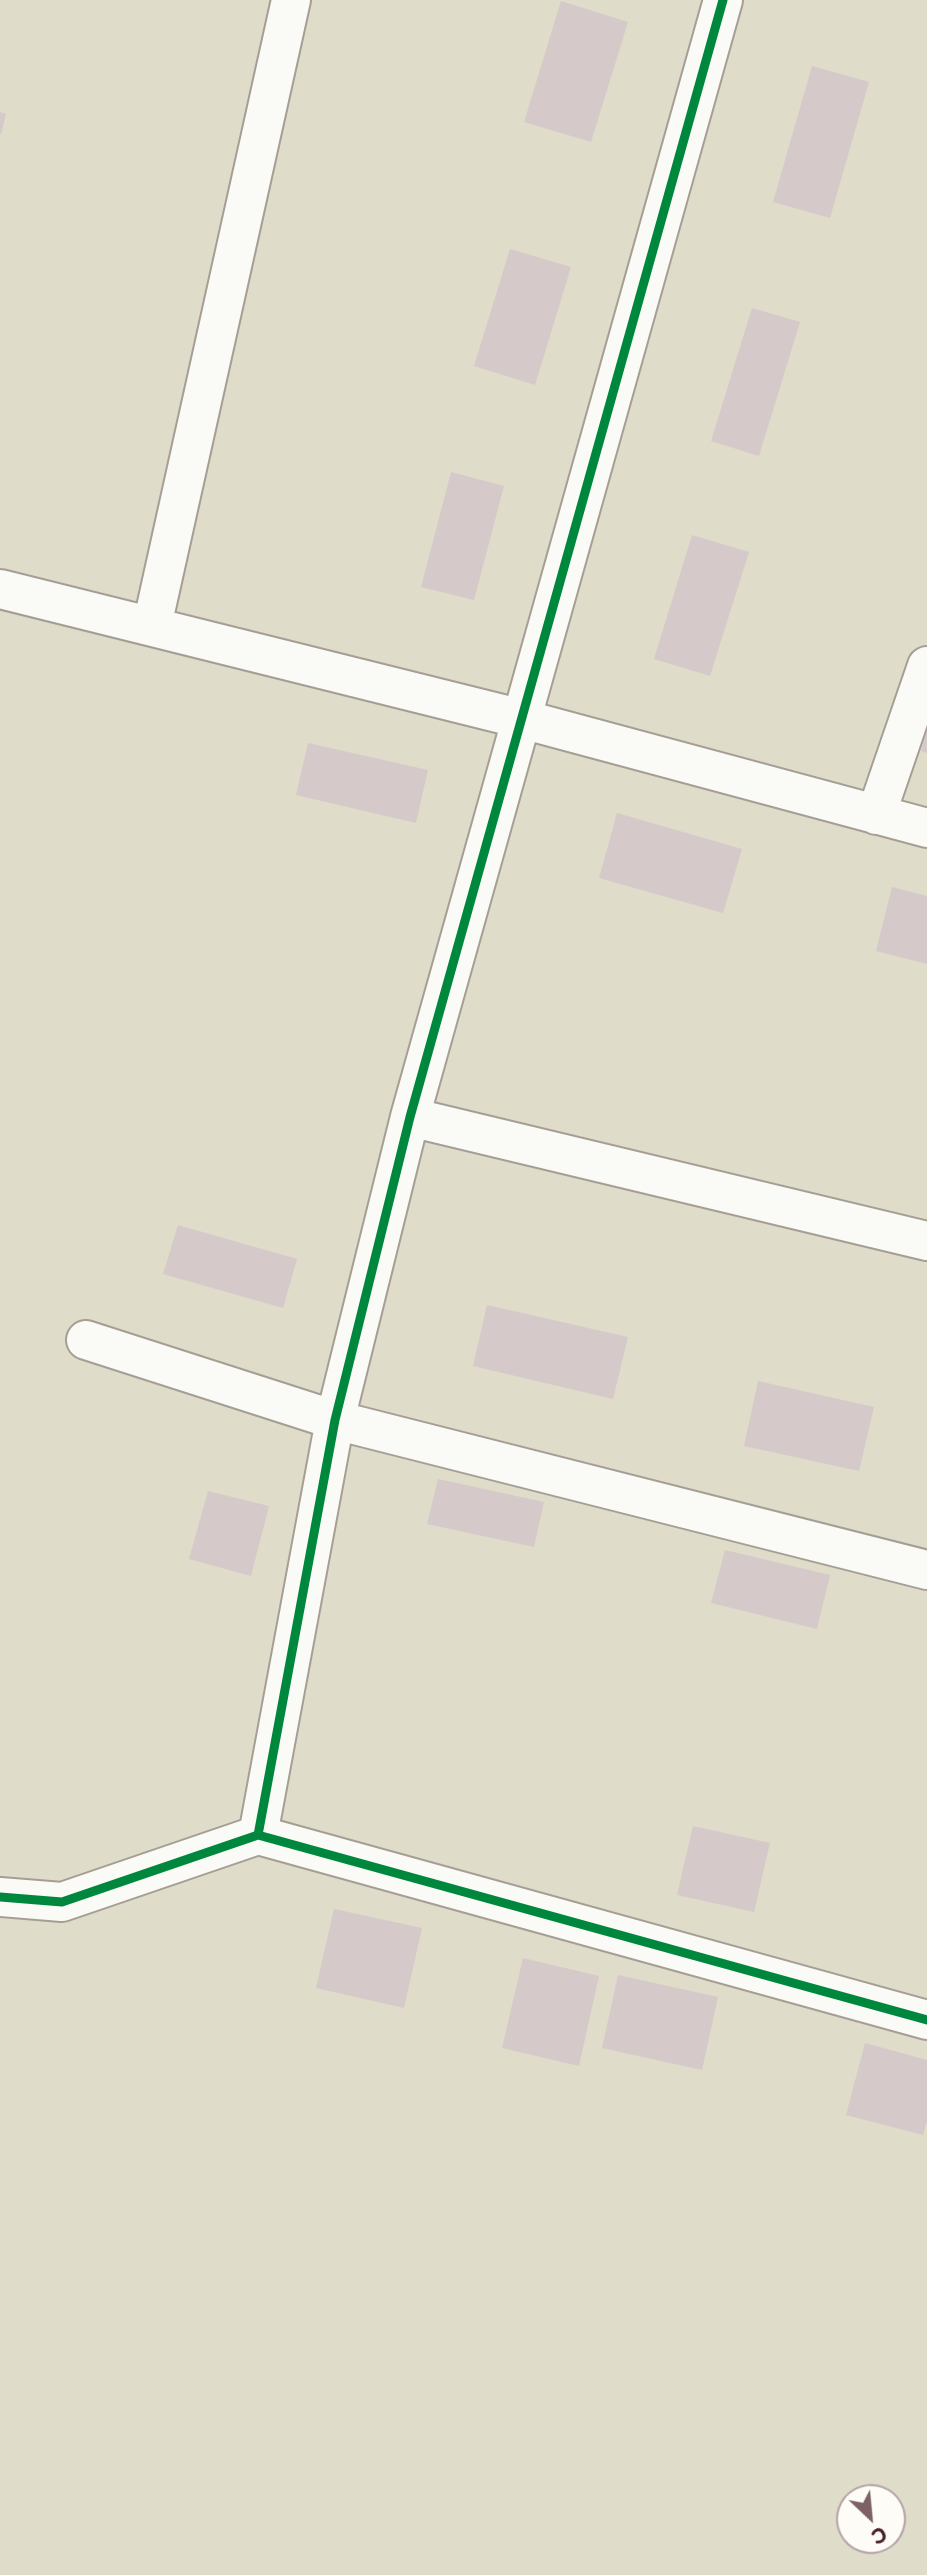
<!DOCTYPE html>
<meta charset="utf-8">
<style>
body{margin:0}
#map{position:relative;width:927px;height:2575px;overflow:hidden;background:#dfdcc9;font-family:"Playpen Sans",sans-serif}
canvas{display:block}
.north{position:absolute;left:836px;top:2484px;width:70px;height:70px;box-sizing:border-box;background:#fdfcf7;border:2px solid #b5a4a5;border-radius:50%;rotate:154deg;font-size:19px;font-weight:700;line-height:28px;text-align:center;color:#4a1f2b}
.north::after{content:'';display:block;margin:auto;width:24px;height:32px;background:#7e6162;clip-path:polygon(50% 0,100% 100%,50% 72%,0 100%)}
</style>
<div id="map">
<canvas width="927" height="2575"></canvas>
<div class="north">С</div>
</div>
<script>
const c = document.querySelector('canvas').getContext('2d');
c.lineJoin = 'round';
function fill(path, color) { c.fillStyle = color; c.fill(path, 'evenodd'); }
const toPath = rows => new Path2D(rows.map(r => 'M' + r).join(''));
function trace(path, color, width, dash) { c.strokeStyle = color; c.lineWidth = width; c.lineCap = dash ? 'butt' : 'round'; c.setLineDash(dash || []); c.stroke(path); }
fill(toPath([
 [561,1,628,22,591,142,524,122],
 [812,66,869,82,830,218,773,202],
 [0,112,6,114,1,134,0,134],
 [510,249,571,267,535,385,474,366],
 [752,308,800,322,759,456,711,441],
 [451,472,504,486,474,600,421,587],
 [692,535,749,552,710,676,654,659],
 [926,732,927,732,927,753,921,751],
 [308,743,428,770,416,823,296,795],
 [617,813,742,849,723,913,599,878],
 [892,887,927,896,927,964,876,951],
 [178,1225,297,1259,283,1308,163,1274],
 [487,1305,628,1337,613,1399,473,1366],
 [758,1381,874,1407,859,1471,744,1446],
 [438,1479,544,1502,534,1547,427,1524],
 [208,1491,269,1506,251,1576,189,1559],
 [725,1550,830,1575,817,1629,711,1603],
 [693,1826,770,1843,754,1912,677,1895],
 [334,1909,422,1928,404,2008,316,1988],
 [523,1958,599,1976,579,2066,502,2048],
 [618,1975,718,1997,702,2070,602,2048],
 [865,2043,927,2060,927,2121,923,2135,846,2115]
]), '#d5c9ca');
const street = toPath([
 [0,589,522,719,927,828],
 [152,626,291,0],
 [876,815,927,666],
 [410,1117,927,1241],
 [86,1340,335,1420,927,1570],
 [258,1835,335,1420,410,1117,723,0],
 [0,1897,62,1902,258,1835,927,2020]
]);
trace(street, '#a69e95', 42);
trace(street, '#fafaf7', 38);
trace(toPath([
 [258,1835,335,1420,410,1117,723,0],
 [0,1897,62,1902,258,1835,927,2020]
]), '#00873e', 9);
</script>
